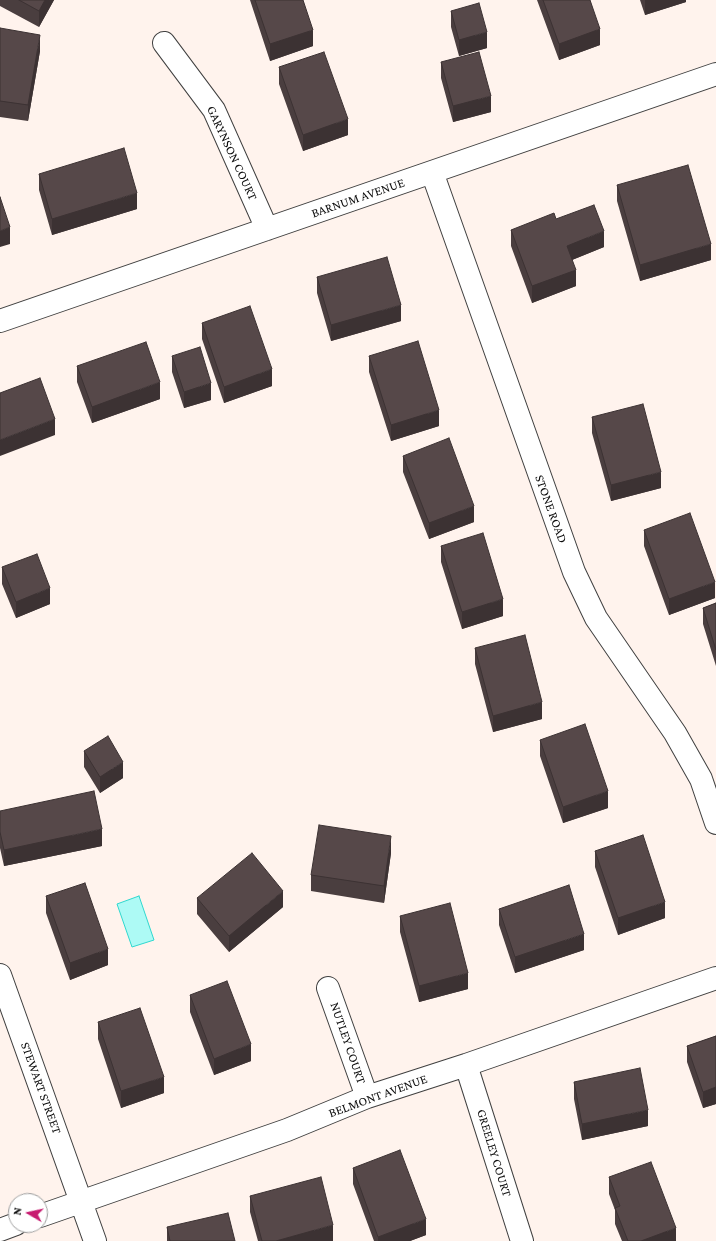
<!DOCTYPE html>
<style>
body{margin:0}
#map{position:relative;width:716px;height:1241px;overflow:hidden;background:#fff3ed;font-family:"Crimson Pro",serif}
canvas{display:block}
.north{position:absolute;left:8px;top:1193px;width:40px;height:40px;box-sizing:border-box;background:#fff;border:1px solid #9e9e9e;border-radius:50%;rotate:279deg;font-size:11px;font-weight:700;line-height:16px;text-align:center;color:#0d0d0d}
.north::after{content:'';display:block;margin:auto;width:14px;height:18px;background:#c71b70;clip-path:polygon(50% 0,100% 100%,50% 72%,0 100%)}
</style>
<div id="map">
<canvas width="716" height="1241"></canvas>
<div class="north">N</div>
</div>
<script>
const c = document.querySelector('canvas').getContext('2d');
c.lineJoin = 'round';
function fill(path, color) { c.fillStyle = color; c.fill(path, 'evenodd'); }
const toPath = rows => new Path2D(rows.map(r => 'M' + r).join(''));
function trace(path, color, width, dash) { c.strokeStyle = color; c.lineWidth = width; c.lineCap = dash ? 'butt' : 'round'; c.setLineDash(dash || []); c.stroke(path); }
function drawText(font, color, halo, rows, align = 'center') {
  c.font = font + ' "Crimson Pro",serif'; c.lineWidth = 4; c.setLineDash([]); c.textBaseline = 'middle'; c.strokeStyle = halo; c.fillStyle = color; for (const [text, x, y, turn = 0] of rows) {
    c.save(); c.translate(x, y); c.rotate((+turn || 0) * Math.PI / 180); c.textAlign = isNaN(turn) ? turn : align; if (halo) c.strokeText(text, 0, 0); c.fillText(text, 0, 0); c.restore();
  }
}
const water = toPath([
 [139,896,154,940,132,947,117,904,139,896]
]);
fill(water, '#adfaf5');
trace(water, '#2fd7ce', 1);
const minor = toPath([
 [164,43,214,110,267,229],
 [432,172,574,572,596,618,675,733,701,779,716,823],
 [0,321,716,74],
 [0,975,95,1241],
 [328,988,367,1097],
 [466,1065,522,1241],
 [40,1216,287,1130,367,1097,466,1065,716,978],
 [0,1230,16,1224]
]);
trace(minor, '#404040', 24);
trace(minor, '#fff', 22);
fill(toPath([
 [0,0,54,0,39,27,0,6],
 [250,0,303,0,313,46,270,61],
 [537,0,590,0,600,45,559,60],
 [640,0,686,0,686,2,645,15],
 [451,11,487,48,459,56,451,27],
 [0,28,40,51,28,121,0,117],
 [441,62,491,112,453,122,441,78],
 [279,67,348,135,303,151,279,84],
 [39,174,137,209,52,235,39,190],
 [617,185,711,260,640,281,617,201],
 [556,219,604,247,572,260,576,286,532,303,511,246,511,230],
 [317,277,401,321,331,341,317,293],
 [202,323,272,386,224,403,202,339],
 [172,356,211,400,184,408,172,372],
 [369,356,439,426,391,441,369,372],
 [77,366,160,399,92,423,77,382],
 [592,417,661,488,611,501,592,433],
 [403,456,474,522,429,539,403,472],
 [644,530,715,598,669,615,644,546],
 [441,546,503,616,462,629,441,562],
 [2,567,50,604,16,618,2,584],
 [716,603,716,666,703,624,703,608],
 [475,648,542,719,493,732,475,664],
 [540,740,608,808,563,823,540,756],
 [84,751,123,778,100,793,84,767],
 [0,811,102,846,4,866,0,848],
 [595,851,665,918,618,935,595,867],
 [391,853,384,903,311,891,311,875],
 [46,896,108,965,70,980,46,913],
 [197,898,283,907,229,952,197,914],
 [499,909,584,950,515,973,499,925],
 [400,916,468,989,419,1002,400,932],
 [190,995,251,1061,214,1075,190,1012],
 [98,1022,164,1093,121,1108,98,1039],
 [716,1036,716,1104,703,1108,687,1062,687,1046],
 [574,1082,648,1126,582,1140,574,1099],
 [353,1168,426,1235,410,1241,374,1241,353,1184],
 [609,1177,676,1241,622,1241,615,1224,615,1210,609,1194],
 [250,1196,333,1241,258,1241,250,1212],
 [167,1227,235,1241,167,1241]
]), '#4a3e3f');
fill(toPath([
 [45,0,54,0,39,27,39,11],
 [645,0,686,0,686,2,645,15],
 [600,29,600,45,559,60,559,44],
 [313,30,313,46,270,61,270,44],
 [487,32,487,48,459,56,459,40],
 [40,35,40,51,28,121,28,105],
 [491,96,491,112,453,122,453,106],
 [348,119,348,135,303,151,303,135],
 [137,193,137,209,52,235,52,219],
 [10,227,10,244,0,247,0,231],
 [604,231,604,247,567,262,567,246],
 [711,244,711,260,640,281,640,265],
 [576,270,576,286,532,303,532,286],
 [401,305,401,321,331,341,331,325],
 [272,369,272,386,224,403,224,387],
 [160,382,160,399,92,423,92,407],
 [211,383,211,400,184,408,184,392],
 [439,410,439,426,391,441,391,425],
 [55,419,55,435,0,456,0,440],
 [661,472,661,488,611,501,611,485],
 [474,506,474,522,429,539,429,523],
 [715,582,715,598,669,615,669,599],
 [50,588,50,604,16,618,16,602],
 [503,599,503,616,462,629,462,612],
 [542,702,542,719,493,732,493,716],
 [123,762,123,778,100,793,100,777],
 [608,791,608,808,563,823,563,807],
 [102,829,102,846,4,866,4,850],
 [391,836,391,853,384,903,384,886],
 [283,891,283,907,229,952,229,936],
 [665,902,665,918,618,935,618,918],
 [584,934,584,950,515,973,515,957],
 [108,949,108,965,70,980,70,963],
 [468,973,468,989,419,1002,419,986],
 [251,1044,251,1061,214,1075,214,1059],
 [164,1077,164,1093,121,1108,121,1091],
 [716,1087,716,1104,703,1108,703,1092],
 [648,1110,648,1126,582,1140,582,1124],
 [426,1219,426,1235,410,1241,378,1241,378,1237],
 [333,1225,333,1241,276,1241],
 [676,1228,676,1241,641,1241]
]), '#3c3233');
const building = toPath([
 [19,0,45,0,39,11,19,0],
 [255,0,303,0,313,30,270,44,255,0],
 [543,0,590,0,600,29,559,44,543,0],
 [479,3,487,32,459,40,451,11,479,3],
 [0,28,40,35,28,105,0,101,0,28],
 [324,52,348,119,303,135,279,67,324,52],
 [479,52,491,96,453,106,441,62,479,52],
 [124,148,137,193,52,219,39,174,124,148],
 [688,165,711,244,640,265,617,185,688,165],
 [0,197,10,227,0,231,0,197],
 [594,205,604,231,567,246,576,270,532,286,511,230,554,213,556,219,594,205],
 [387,257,401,305,331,325,317,277,387,257],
 [250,306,272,369,224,387,202,323,250,306],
 [418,341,439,410,391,425,369,356,418,341],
 [146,342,160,382,92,407,77,366,146,342],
 [200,347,211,383,184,392,172,356,200,347],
 [40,378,55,419,0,440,0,393,40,378],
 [643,404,661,472,611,485,592,417,643,404],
 [449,438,474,506,429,523,403,456,449,438],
 [690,513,715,582,669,599,644,530,690,513],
 [483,533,503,599,462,612,441,546,483,533],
 [37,554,50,588,16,602,2,567,37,554],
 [716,603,716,650,703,608,716,603],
 [525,635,542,702,493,716,475,648,525,635],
 [585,724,608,791,563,807,540,740,585,724],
 [108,736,123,762,100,777,84,751,108,736],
 [94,791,102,829,4,850,0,832,0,811,94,791],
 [319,825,391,836,384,886,311,875,319,825],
 [643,835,665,902,618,918,595,851,643,835],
 [252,853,283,891,229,936,197,898,252,853],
 [85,883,108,949,70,963,46,896,85,883],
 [569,885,584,934,515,957,499,909,569,885],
 [450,903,468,973,419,986,400,916,450,903],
 [227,981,251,1044,214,1059,190,995,227,981],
 [140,1008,164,1077,121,1091,98,1022,140,1008],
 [716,1036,716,1087,703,1092,687,1046,716,1036],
 [640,1068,648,1110,582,1124,574,1082,640,1068],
 [400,1150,426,1219,378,1237,353,1168,400,1150],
 [651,1162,676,1228,641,1241,628,1241,615,1208,620,1206,609,1177,651,1162],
 [321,1177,333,1225,276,1241,262,1241,250,1196,321,1177],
 [228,1213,235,1241,170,1241,167,1227,228,1213]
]);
fill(building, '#564849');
trace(building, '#3c3233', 1);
drawText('13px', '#0d0d0d', '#fff', [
 ["GARYNSON COURT",232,153,65],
 ["BARNUM AVENUE",358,198,-19],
 ["STONE ROAD",551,509,70],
 ["NUTLEY COURT",348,1043,71],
 ["STEWART STREET",41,1088,70],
 ["BELMONT AVENUE",378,1096,-20],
 ["GREELEY COURT",494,1153,73]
]);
</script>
